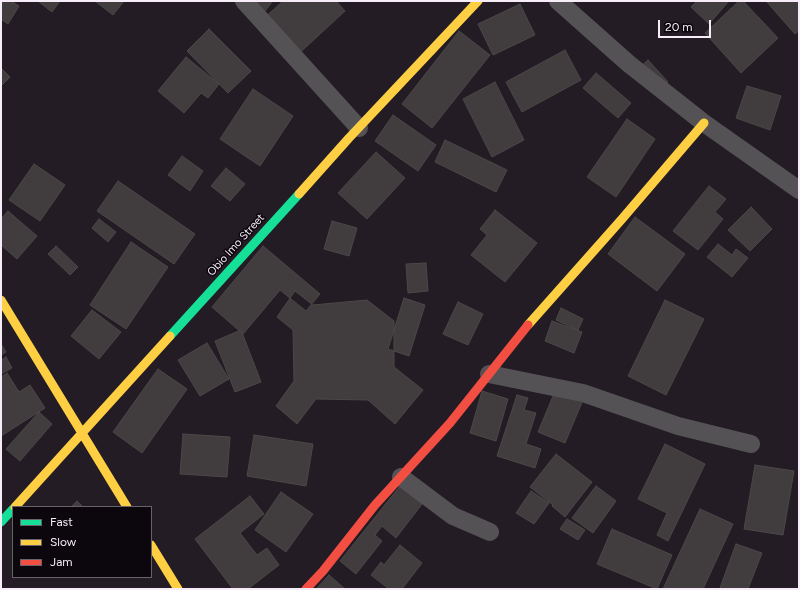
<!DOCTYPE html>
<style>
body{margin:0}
#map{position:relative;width:800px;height:590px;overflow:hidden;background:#231c25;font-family:Figtree,sans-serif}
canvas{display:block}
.frame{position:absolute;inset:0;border:2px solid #f7edf9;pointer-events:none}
.legend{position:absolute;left:12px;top:506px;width:140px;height:72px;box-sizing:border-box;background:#0c060d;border:1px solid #6a626b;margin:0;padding:5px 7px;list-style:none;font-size:12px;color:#f7edf9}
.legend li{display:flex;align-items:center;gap:8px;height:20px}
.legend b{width:20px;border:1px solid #6a626b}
.scale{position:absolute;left:658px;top:20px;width:53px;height:18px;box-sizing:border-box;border:2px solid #f7edf9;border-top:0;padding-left:5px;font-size:12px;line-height:14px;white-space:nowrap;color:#f7edf9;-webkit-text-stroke:3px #0c060d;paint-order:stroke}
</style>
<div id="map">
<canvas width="800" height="590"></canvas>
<div class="frame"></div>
<ul class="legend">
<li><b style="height:5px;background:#16e098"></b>Fast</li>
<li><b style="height:5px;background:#ffcf43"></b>Slow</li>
<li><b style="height:5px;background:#f24e42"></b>Jam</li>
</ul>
<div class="scale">20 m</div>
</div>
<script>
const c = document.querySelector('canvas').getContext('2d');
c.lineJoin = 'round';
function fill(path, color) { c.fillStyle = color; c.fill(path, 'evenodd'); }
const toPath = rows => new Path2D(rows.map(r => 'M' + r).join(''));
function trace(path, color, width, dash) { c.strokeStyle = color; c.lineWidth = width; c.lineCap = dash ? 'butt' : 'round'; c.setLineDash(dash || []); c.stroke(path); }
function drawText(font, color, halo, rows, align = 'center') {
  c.font = font + ' Figtree,sans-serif'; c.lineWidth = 3; c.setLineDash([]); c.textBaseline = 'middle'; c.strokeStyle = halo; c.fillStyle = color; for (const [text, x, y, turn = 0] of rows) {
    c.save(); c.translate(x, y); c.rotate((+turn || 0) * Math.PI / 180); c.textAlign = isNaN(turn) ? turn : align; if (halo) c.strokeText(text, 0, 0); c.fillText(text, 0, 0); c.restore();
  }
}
const building = toPath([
 [1,1,11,1,19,6,8,24,1,19,1,1],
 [38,1,60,1,52,12,38,1],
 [95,1,124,1,113,15,95,1],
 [250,1,273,1,264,12,250,1],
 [283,1,336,1,345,11,293,59,259,23,283,1],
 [697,1,729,1,709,24,691,7,697,1],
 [739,1,743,1,778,38,741,73,705,33,739,1],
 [766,1,799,1,799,31,795,34,766,1],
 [520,4,535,35,493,55,478,24,520,4],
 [209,29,251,71,228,93,187,51,209,29],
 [459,31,490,55,432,128,402,104,459,31],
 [565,50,581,80,522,112,506,82,565,50],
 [186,57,219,84,208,98,201,93,184,113,158,91,186,57],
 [648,60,668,82,655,94,635,72,648,60],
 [1,68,10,77,1,86,1,68],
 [596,73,631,103,618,118,583,88,596,73],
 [495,82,524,140,492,157,463,99,495,82],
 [747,86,781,96,770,130,736,118,747,86],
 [253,89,293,116,260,166,220,139,253,89],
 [393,115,436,145,418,171,375,141,393,115],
 [627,119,655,139,616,197,587,177,627,119],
 [445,140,507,170,496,192,435,162,445,140],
 [376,152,405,178,367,219,338,193,376,152],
 [182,156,203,171,190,191,168,175,182,156],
 [34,164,65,185,40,221,9,200,34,164],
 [226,168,245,184,230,201,211,186,226,168],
 [118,181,195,234,174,264,97,211,118,181],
 [709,186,726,199,715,212,723,219,698,250,673,231,709,186],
 [751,207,772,229,750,251,728,230,751,207],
 [495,210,537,243,505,282,471,255,487,235,480,229,495,210],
 [8,211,37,236,17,259,1,245,1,219,8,211],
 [635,217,685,254,657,291,608,254,635,217],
 [99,219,116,232,108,242,92,228,99,219],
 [332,221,357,228,349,256,324,249,332,221],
 [131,242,168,267,126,329,90,305,131,242],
 [718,244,732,255,736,249,748,258,732,277,707,257,718,244],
 [56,246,78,267,70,275,48,254,56,246],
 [263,246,320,294,306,311,280,290,243,334,212,307,263,246],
 [426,263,428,291,408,293,406,264,426,263],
 [295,291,313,305,367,300,394,321,394,367,423,390,395,424,368,400,316,399,297,424,276,406,294,381,293,330,277,317,295,291],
 [404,298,425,305,409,356,388,349,404,298],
 [665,300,704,319,666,395,628,376,665,300],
 [458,302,483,314,468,345,443,334,458,302],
 [561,308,583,319,578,330,556,320,561,308],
 [92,310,121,332,99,359,71,336,92,310],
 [552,321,582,332,574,353,545,341,552,321],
 [241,330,261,382,235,392,215,341,241,330],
 [207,343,229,379,200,396,178,360,207,343],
 [1,344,6,352,1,355,1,344],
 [6,357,12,368,1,374,1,360,6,357],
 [158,369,187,389,142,453,113,432,158,369],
 [7,373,19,392,30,385,45,408,1,436,1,377,7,373],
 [556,389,583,400,565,443,538,432,556,389],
 [482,391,508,399,496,441,470,433,482,391],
 [517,395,528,398,524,410,536,413,526,444,541,449,535,468,497,456,517,395],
 [39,412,52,424,20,461,6,449,39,412],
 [183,434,230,437,227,477,180,474,183,434],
 [254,435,313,444,306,486,247,476,254,435],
 [665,444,705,464,668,541,657,535,667,513,638,499,665,444],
 [556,454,592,482,565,517,552,506,553,505,530,487,556,454],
 [755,465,794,471,783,535,744,529,755,465],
 [400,486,422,504,396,538,382,526,375,535,382,541,356,574,340,561,400,486],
 [596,486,616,501,593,533,572,518,596,486],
 [531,491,549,503,534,524,516,513,531,491],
 [281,492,313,514,286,552,255,530,281,492],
 [250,496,264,514,240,533,257,555,267,548,279,565,248,589,233,589,195,539,250,496],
 [77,501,83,507,71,507,77,501],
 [700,509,733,524,703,589,663,589,700,509],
 [567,519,585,530,578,540,560,529,567,519],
 [612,529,672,555,657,589,597,564,612,529],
 [736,544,762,553,748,589,723,589,720,588,736,544],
 [400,545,422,563,402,589,389,589,371,575,381,562,384,565,400,545],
 [329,575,345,589,316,589,329,575]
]);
fill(building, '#413c3d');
trace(building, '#4b4847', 1);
trace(toPath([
 [244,1,359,128],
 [558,1,629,64,704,123,799,190],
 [489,374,583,393,678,426,751,444],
 [401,477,453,516,490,532]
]), '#555256', 18);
trace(toPath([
 [170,336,299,194],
 [1,522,13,509]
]), '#16e098', 9);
trace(toPath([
 [299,194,349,138,478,1],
 [1,300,127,507],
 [528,325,622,219,704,123],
 [15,507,170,336],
 [151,545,178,589]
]), '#ffcf43', 9);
trace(toPath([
 [306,589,323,571,375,505,450,423,528,325]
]), '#f24e42', 9);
drawText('11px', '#f7edf9', '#0c060d', [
 ["Obio Imo Street",236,245,-48]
]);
</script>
